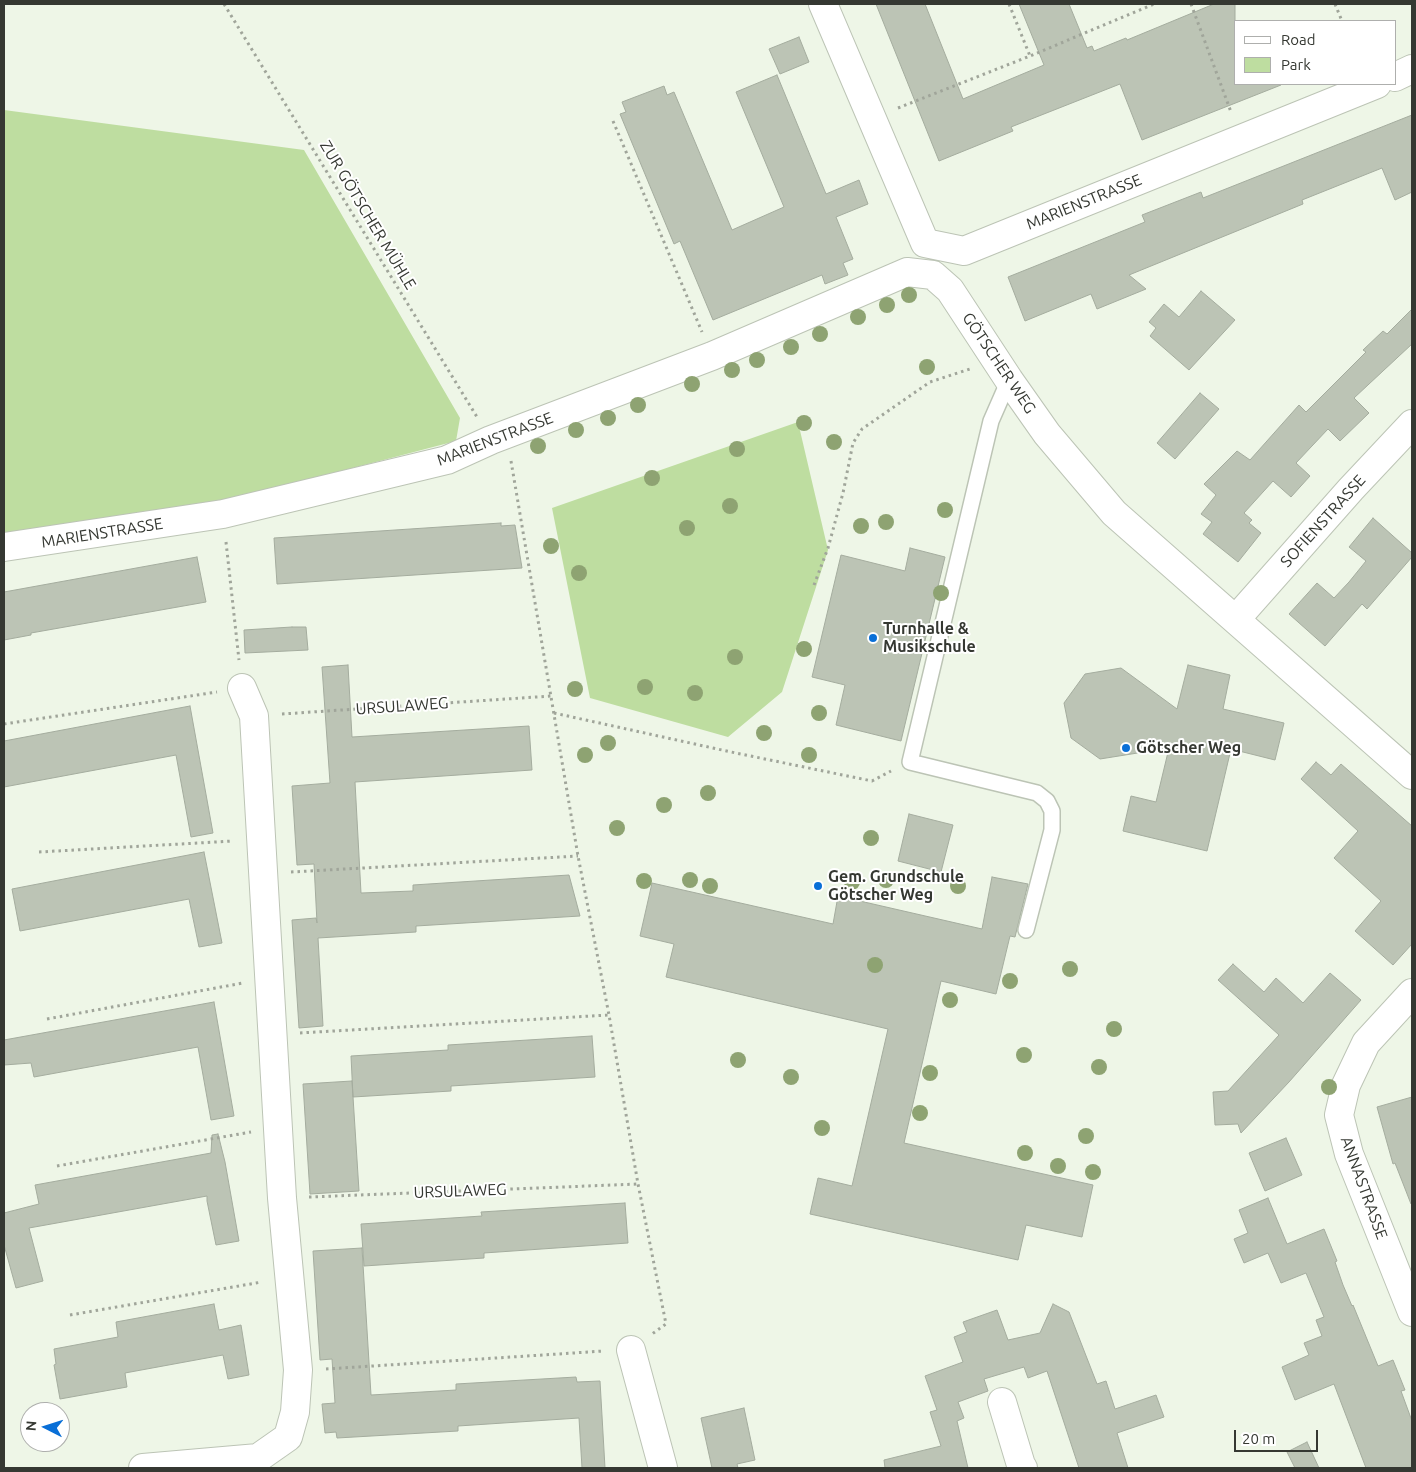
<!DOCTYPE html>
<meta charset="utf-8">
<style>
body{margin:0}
#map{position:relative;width:1416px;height:1472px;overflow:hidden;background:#eef6e7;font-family:Ubuntu,sans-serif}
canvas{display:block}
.frame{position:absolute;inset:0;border:5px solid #353832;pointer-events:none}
.legend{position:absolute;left:1234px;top:20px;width:162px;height:65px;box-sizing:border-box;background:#fff;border:1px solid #aeafad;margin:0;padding:6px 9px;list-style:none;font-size:15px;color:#353832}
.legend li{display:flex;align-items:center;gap:10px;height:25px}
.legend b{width:25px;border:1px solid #aeafad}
.north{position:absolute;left:20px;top:1402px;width:50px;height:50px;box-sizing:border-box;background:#fff;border:1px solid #aeafad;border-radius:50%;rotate:275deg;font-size:14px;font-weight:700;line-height:20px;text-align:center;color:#353832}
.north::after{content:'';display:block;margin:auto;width:18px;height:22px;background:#096fd7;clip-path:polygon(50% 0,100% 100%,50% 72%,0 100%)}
.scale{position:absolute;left:1234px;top:1430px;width:84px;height:22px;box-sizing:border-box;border:2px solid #353832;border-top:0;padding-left:6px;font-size:15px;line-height:18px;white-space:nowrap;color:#353832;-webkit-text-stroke:4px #fff;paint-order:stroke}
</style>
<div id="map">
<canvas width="1416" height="1472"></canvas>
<div class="frame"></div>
<ul class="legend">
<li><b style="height:6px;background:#fff"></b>Road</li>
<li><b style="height:14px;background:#bedda0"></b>Park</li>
</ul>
<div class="north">N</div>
<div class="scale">20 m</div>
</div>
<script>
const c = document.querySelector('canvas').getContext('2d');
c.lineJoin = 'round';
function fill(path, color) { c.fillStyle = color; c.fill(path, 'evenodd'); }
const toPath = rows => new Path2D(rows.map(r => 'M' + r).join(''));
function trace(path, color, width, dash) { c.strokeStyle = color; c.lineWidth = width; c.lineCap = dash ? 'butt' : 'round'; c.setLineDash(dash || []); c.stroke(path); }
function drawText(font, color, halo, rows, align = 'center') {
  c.font = font + ' Ubuntu,sans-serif'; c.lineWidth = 4; c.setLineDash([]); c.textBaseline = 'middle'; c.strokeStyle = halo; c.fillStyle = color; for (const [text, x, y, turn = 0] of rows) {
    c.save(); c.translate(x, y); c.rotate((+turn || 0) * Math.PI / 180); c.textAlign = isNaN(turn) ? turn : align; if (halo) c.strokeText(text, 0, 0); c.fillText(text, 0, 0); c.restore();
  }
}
fill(toPath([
 [4,110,304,150,460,418,456,441,219,503,4,535],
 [798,422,828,550,782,692,728,737,590,698,552,508]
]), '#bedda0');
const building = toPath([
 [876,4,925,4,963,99,1044,65,1019,4,1069,4,1087,48,1092,46,1094,51,1126,38,1127,40,1214,4,1235,4,1235,84,1281,84,1281,85,1142,140,1120,84,1011,127,1013,131,939,161,876,4],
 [799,37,809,62,780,74,769,49,799,37],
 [777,75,826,194,859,180,868,204,836,217,853,259,843,263,848,275,825,284,822,275,713,320,680,241,674,244,620,114,626,112,622,102,664,86,667,95,674,92,732,230,784,207,736,92,777,75],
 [1412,115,1412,192,1395,200,1382,168,1302,200,1303,204,1129,275,1146,289,1097,309,1091,294,1025,321,1008,277,1145,222,1142,215,1201,192,1203,198,1412,115],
 [1201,291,1235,320,1189,370,1150,336,1156,328,1149,322,1164,304,1179,317,1201,291],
 [1412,309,1412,344,1354,398,1369,413,1340,441,1328,429,1296,463,1310,476,1291,497,1273,481,1244,513,1252,520,1249,523,1261,533,1238,562,1203,534,1212,522,1201,514,1216,495,1204,484,1237,451,1250,460,1299,405,1306,412,1366,352,1363,350,1383,331,1387,334,1412,309],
 [1200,393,1219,409,1175,459,1157,443,1200,393],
 [1373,518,1412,553,1412,557,1367,609,1362,604,1325,646,1289,614,1317,583,1334,598,1349,582,1366,561,1349,547,1373,518],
 [501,523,501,526,515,525,522,568,277,584,274,538,501,523],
 [910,548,945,557,901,741,836,725,845,685,812,677,841,555,905,571,910,548],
 [197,557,206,602,31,633,31,635,4,640,4,592,197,557],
 [292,627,306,627,308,650,245,653,244,630,292,627],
 [348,665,352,737,529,726,532,770,355,782,361,893,413,891,413,885,569,875,580,916,416,926,416,932,318,938,323,1026,299,1028,292,920,316,918,317,923,314,864,297,865,292,786,330,783,322,667,348,665],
 [1188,665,1230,675,1223,709,1284,723,1275,760,1231,749,1207,851,1123,831,1131,796,1156,802,1169,748,1100,759,1071,738,1064,703,1085,674,1121,668,1177,709,1188,665],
 [190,706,213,833,191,837,176,755,4,787,4,741,190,706],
 [1316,762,1331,775,1341,764,1412,826,1412,944,1393,965,1355,931,1381,901,1334,858,1358,831,1301,779,1316,762],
 [909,814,953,825,941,872,898,861,909,814],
 [204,852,222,943,199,947,189,899,20,931,12,889,204,852],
 [992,877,1028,884,1015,937,1010,936,996,994,941,981,904,1143,1093,1185,1082,1237,1026,1225,1018,1260,810,1214,818,1178,852,1186,888,1029,666,977,674,944,640,936,652,883,833,924,838,896,982,929,992,877],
 [1233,964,1264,992,1276,978,1303,1003,1330,973,1361,1000,1289,1082,1241,1133,1238,1124,1215,1125,1213,1092,1228,1091,1279,1035,1218,980,1233,964],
 [214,1002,234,1116,211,1120,198,1047,34,1077,31,1063,4,1065,4,1040,214,1002],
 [592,1036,595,1077,451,1086,451,1091,353,1097,351,1056,448,1050,448,1045,592,1036],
 [352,1081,359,1191,310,1194,303,1084,352,1081],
 [1412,1097,1412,1203,1411,1204,1395,1163,1393,1164,1377,1107,1412,1097],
 [218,1134,225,1162,239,1241,216,1245,207,1201,207,1196,29,1228,43,1281,16,1288,4,1245,4,1213,39,1204,35,1185,211,1153,212,1135,218,1134],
 [1286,1138,1302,1175,1265,1191,1249,1153,1286,1138],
 [1268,1198,1287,1244,1324,1229,1337,1261,1335,1262,1343,1285,1352,1306,1353,1305,1378,1366,1393,1360,1405,1390,1401,1391,1412,1421,1412,1468,1366,1468,1334,1384,1295,1400,1282,1367,1309,1355,1304,1343,1322,1336,1316,1320,1324,1317,1306,1273,1281,1283,1268,1253,1244,1263,1234,1239,1248,1233,1239,1210,1268,1198],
 [625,1203,628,1243,484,1253,484,1258,364,1266,361,1224,482,1216,481,1212,625,1203],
 [362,1248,371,1395,456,1390,456,1384,576,1377,577,1382,600,1381,605,1468,582,1468,579,1418,458,1426,458,1431,337,1438,336,1432,325,1433,322,1404,335,1403,332,1359,320,1360,313,1251,362,1248],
 [214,1304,219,1330,241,1325,249,1375,228,1379,223,1355,125,1373,127,1387,60,1399,54,1365,56,1364,54,1349,118,1337,116,1322,214,1304],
 [1053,1304,1069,1312,1097,1384,1106,1381,1115,1409,1156,1395,1164,1417,1117,1433,1128,1468,1079,1468,1047,1371,1028,1378,1024,1367,984,1379,988,1391,958,1402,964,1418,957,1421,968,1468,885,1468,884,1460,941,1446,930,1412,937,1410,925,1376,963,1362,954,1337,967,1332,963,1322,997,1310,1008,1340,1040,1333,1053,1304],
 [744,1408,755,1460,737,1464,738,1468,712,1468,701,1418,744,1408],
 [1307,1442,1319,1468,1295,1468,1287,1452,1307,1442]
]);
fill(building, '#bcc4b5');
trace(building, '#a4ac9e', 1);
const service = toPath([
 [1009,380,991,421,910,762,1037,793,1047,801,1052,811,1052,830,1026,930]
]);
const minor = toPath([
 [823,4,925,243,964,251,1377,84],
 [1395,77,1412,69],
 [4,547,223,514,447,460,491,440,712,356,907,272,933,275,950,290,1009,380,1047,434,1114,513,1412,775],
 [1236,619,1351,489,1412,424],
 [1412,993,1366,1043,1346,1085,1339,1115,1349,1154,1412,1312],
 [631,1350,663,1468],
 [1002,1402,1021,1465,1023,1468],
 [143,1468,258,1458,288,1437,295,1412,298,1370,282,1198,254,716,242,688]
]);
trace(service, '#bcc4b5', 18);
trace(minor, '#bcc4b5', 30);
trace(toPath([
 [224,4,477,417],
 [1009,4,1030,56],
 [1191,4,1231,112],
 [1335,4,1342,21],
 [898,108,1030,56,1154,4],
 [613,121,702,332],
 [511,461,578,856,609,1015,638,1184,666,1324,652,1334],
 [226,542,239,660],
 [814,585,828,548,843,493,853,443,862,429,930,382,970,369],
 [554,713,731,752,872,781,891,771],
 [282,714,551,696],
 [4,724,217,692],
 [39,852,233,841],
 [291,872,578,856],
 [47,1019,243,983],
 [300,1033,609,1015],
 [57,1166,251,1132],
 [309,1197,638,1184],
 [70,1315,262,1282],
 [326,1369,604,1351]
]), '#a0a59a', 3, [2.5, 4]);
trace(service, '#fff', 15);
trace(minor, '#fff', 28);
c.fillStyle = '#8ea372';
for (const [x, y] of [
 [909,295],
 [887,305],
 [858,317],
 [820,334],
 [791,347],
 [757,360],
 [927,367],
 [732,370],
 [692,384],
 [638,405],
 [608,418],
 [804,423],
 [576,430],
 [834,442],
 [538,446],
 [737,449],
 [652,478],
 [730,506],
 [945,510],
 [886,522],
 [861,526],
 [687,528],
 [551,546],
 [579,573],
 [941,593],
 [804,649],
 [735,657],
 [645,687],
 [575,689],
 [695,693],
 [819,713],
 [764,733],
 [608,743],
 [585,755],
 [809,755],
 [708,793],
 [664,805],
 [617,828],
 [871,838],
 [690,880],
 [886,880],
 [644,881],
 [852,882],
 [710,886],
 [958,886],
 [875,965],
 [1070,969],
 [1010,981],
 [950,1000],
 [1114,1029],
 [1024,1055],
 [738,1060],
 [1099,1067],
 [930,1073],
 [791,1077],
 [1329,1087],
 [920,1113],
 [822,1128],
 [1086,1136],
 [1025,1153],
 [1058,1166],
 [1093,1172]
]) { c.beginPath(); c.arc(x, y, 8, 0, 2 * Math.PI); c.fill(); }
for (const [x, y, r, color] of [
 [873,638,5,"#096fd7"],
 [1126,748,5,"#096fd7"],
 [818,886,5,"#096fd7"]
]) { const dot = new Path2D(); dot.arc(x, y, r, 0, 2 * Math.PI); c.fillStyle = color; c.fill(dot); trace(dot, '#fff', 2); }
drawText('16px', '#353832', '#fff', [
 ["MARIENSTRASSE",1084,202,-22],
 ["ZUR GÖTSCHER MÜHLE",368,215,59],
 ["GÖTSCHER WEG",999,363,56],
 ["MARIENSTRASSE",495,439,-21],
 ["SOFIENSTRASSE",1323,521,-48],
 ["MARIENSTRASSE",102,533,-9],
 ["URSULAWEG",402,706,-4],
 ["ANNASTRASSE",1364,1188,70],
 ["URSULAWEG",460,1191,-2]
]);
drawText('bold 16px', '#353832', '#fff', [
 ["Turnhalle &",883,629],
 ["Musikschule",883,647],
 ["Götscher Weg",1136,748],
 ["Gem. Grundschule",828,877],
 ["Götscher Weg",828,895]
], 'left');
</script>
